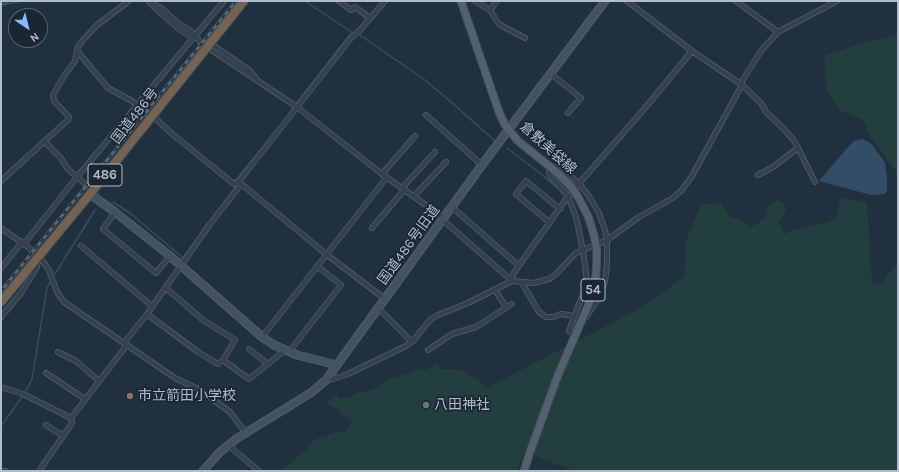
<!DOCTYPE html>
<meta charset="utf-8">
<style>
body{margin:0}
#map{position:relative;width:899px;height:472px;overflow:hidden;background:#21303e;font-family:Karla,sans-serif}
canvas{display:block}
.frame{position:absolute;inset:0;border:2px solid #b0bcc9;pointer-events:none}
.north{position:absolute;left:8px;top:8px;width:40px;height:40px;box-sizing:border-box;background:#1a2632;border:1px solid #56626e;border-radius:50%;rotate:145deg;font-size:11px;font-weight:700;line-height:16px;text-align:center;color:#b0bcc9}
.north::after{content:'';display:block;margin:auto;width:14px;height:18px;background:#80bcff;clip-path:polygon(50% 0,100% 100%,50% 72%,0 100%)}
</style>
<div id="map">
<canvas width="899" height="472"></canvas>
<div class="frame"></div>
<div class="north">N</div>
</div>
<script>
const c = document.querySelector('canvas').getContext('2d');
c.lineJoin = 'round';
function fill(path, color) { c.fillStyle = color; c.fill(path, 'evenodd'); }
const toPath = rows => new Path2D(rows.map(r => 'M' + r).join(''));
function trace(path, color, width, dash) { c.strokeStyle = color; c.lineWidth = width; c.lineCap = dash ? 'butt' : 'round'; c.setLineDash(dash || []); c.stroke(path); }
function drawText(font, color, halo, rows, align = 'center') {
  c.font = font + ' Karla,"Noto Sans JP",sans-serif'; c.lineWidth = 3.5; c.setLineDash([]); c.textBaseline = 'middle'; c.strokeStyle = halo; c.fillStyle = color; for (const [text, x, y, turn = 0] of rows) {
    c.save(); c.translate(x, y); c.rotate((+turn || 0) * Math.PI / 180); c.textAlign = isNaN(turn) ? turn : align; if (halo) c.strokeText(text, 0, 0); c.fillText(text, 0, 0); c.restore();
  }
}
fill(toPath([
 [898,35,898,174,870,136,863,120,841,111,826,89,824,56,866,42],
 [840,198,867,203,872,284,882,282,898,262,898,471,576,471,524,452,517,471,282,471,286,466,310,446,314,440,337,432,345,432,352,422,341,414,340,410,325,403,337,395,340,399,346,397,349,398,357,393,371,390,392,378,414,372,416,368,424,370,430,368,436,363,440,369,463,370,488,387,639,309,684,277,686,241,701,204,720,203,731,217,740,219,751,227,766,218,767,207,776,200,783,202,786,210,779,222,784,234,796,229,829,222,838,215]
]), '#233e3f');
fill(toPath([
 [862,139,872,144,885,163,887,178,887,190,885,194,871,195,819,181,848,147,854,141]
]), '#344d66');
trace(toPath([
 [305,1,353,33],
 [1,5,23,1],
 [360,35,425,80,451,102,495,141],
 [292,109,352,32],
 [507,148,541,174,562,192],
 [235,181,277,130],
 [113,202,130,213,183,258,196,240],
 [209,222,235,188,235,185],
 [55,274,95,210],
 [1,426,25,393,32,379,47,288,50,282]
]), '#344d66', 1.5);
const street = toPath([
 [339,1,351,10,355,7,370,18],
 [475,1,490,10,498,23,502,26,525,38],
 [627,1,692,51,742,85,761,103,766,112,784,129,795,142,815,182],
 [736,1,778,32],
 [1,2,6,1],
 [149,2,161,8,179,24,188,29,195,35,200,42,207,47],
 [153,6,179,29,190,36],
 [490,10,497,1],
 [210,43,249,70,256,78],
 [213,51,297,107,382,174,444,218],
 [78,52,108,88,132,101,148,114,156,119,171,133,234,184,236,183,240,180,351,38,361,29,385,1],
 [551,74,581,98,568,113],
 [426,115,482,165],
 [44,141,60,157,68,169,93,191],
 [382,174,415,136],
 [758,175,773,167,798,148],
 [1,181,68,120,69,117,54,101,53,95,64,76,75,61,78,47,83,40,97,25,129,1],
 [239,182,326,254,385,299],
 [576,187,645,108,692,51],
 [402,188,435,152],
 [414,196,446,162],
 [452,207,519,266],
 [115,212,103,229,156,273,170,256],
 [443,220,512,281,534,283,549,279,555,275,576,253,590,247],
 [550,223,516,194,526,181,560,209],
 [1,228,24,244,39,256,49,270,57,292,64,302,175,378,200,390,230,412,246,433],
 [372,228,405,189],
 [600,243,607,240,639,217,673,198,682,190,692,176,742,85,742,81,761,51,778,32,837,1],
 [24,244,77,177,224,1],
 [81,246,152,306],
 [1,268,22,242],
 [512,281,513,274,569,195],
 [522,283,539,312,546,317,553,317,561,314,569,315,574,317],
 [166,288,203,320,235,340,223,360],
 [495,290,506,307],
 [379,309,410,340,413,341],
 [147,314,198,352,218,364,223,360,249,379,284,351],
 [1,317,21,293,37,267,38,260],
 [575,335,569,331,579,304,586,289,587,282,583,250,576,217,568,196,550,176,548,165,561,169,579,183,588,195,599,213,605,230,607,240,607,265,605,281,598,299,586,317],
 [262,337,387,177],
 [124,343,147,314,210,224,239,187,239,182],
 [249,349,268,364],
 [428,350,452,334,476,327,512,304],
 [58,352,76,361,99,381],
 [289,352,341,285,317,266],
 [46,373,85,399],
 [326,380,333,379,348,374,406,346,413,341,430,320,438,315,468,303,512,281],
 [1,387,23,394,71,418,127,345],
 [46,425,63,436],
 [228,445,259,471],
 [2,471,6,471],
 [39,471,72,423,71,418]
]);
const secondary = toPath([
 [90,194,115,212,170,256,262,337,274,345,297,355,337,365],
 [203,471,220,452,236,439,312,392,326,380,482,165,605,1]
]);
const primary = toPath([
 [461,1,499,112,505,125,518,141,559,174,572,188,578,197,588,216,594,235,597,251,596,275,591,299,558,375,530,452,524,471]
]);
const highway = toPath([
 [1,302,90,194,244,1]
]);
trace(street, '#535f6b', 6);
trace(secondary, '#535f6b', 9);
trace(primary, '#414d59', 9);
trace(highway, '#404c58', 10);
trace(street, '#35414e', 4.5);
trace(secondary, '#435161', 7);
trace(primary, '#53616e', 7);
trace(highway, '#746351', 8);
const rail = toPath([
 [1,291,236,1]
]);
trace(rail, '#576675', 3);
trace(rail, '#1a2632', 1.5, [4.5]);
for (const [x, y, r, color] of [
 [130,396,4,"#8d6e63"],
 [426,405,4,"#6b7280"]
]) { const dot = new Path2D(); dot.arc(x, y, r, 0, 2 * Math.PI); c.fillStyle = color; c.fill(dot); trace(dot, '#1a2632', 1.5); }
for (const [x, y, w] of [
 [105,175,34],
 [593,290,24]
]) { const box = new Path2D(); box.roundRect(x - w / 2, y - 11, w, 22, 3); c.fillStyle = '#1a2632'; c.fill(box); trace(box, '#b0bcc9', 1); }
drawText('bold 13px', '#b0bcc9', null, [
 ["486",105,175],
 ["54",593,290]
]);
drawText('14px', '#b0bcc9', '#1a2632', [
 ["国道486号",135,116,-52],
 ["倉敷美袋線",548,148,42],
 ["国道486号旧道",409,245,-54]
]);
drawText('14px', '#b0bcc9', '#1a2632', [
 ["市立箭田小学校",138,396],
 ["八田神社",434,405]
], 'left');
</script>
